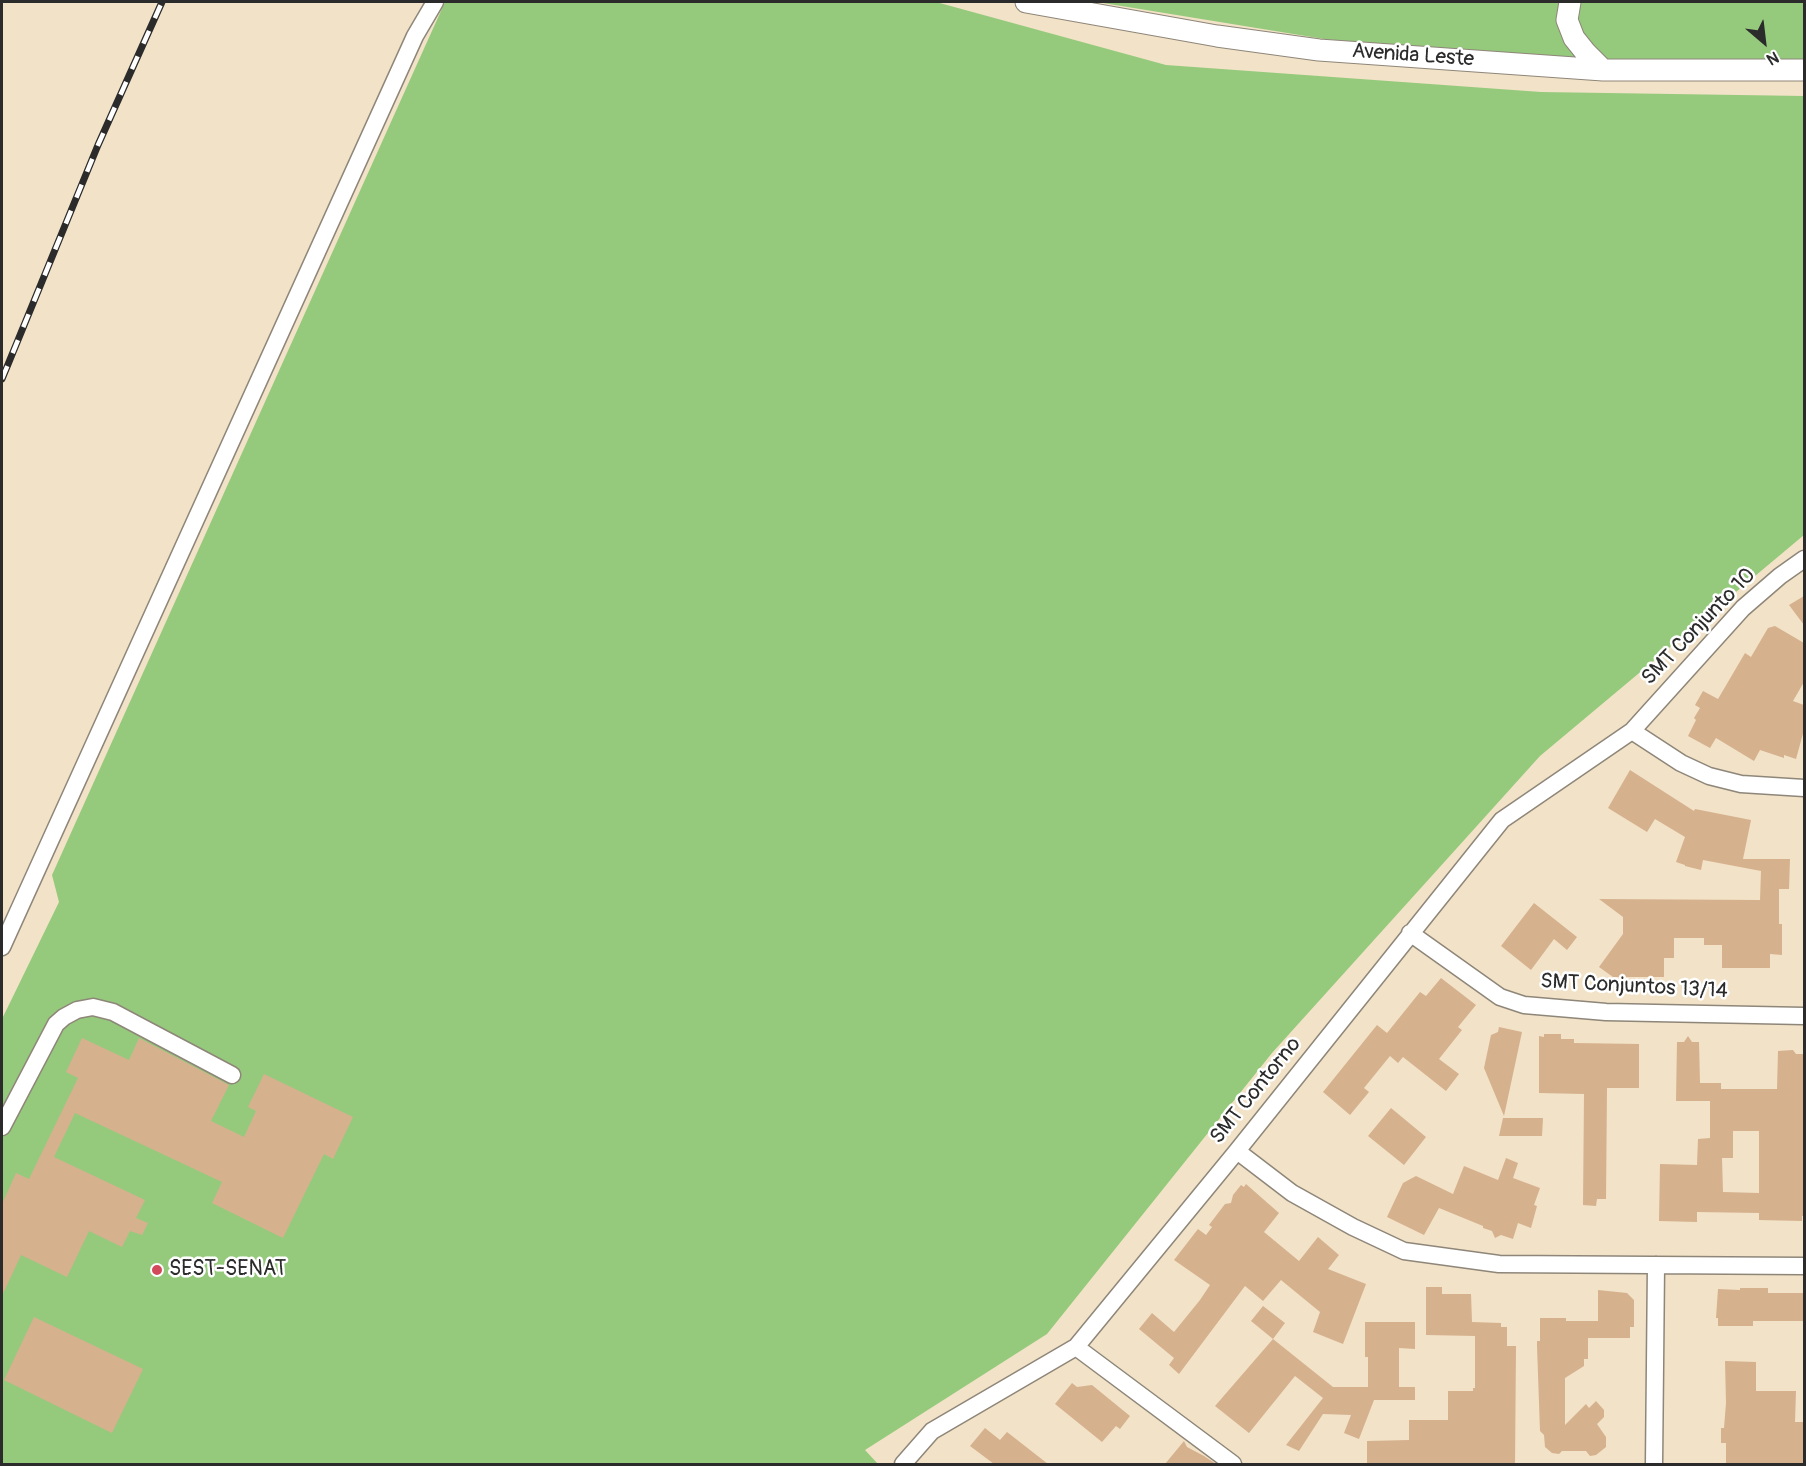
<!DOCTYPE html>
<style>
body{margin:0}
#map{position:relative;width:1806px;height:1466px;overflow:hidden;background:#f2e2c7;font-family:Pangolin,sans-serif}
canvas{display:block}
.frame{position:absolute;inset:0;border:3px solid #2b2b2b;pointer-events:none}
.north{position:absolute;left:1734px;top:12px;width:60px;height:60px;-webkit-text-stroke:4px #fff;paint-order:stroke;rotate:152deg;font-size:16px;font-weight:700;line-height:24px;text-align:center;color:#2b2b2b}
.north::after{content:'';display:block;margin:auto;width:21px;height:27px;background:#2b2b2b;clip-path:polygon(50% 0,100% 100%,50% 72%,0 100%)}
</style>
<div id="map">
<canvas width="1806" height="1466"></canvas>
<div class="frame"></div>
<div class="north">N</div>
</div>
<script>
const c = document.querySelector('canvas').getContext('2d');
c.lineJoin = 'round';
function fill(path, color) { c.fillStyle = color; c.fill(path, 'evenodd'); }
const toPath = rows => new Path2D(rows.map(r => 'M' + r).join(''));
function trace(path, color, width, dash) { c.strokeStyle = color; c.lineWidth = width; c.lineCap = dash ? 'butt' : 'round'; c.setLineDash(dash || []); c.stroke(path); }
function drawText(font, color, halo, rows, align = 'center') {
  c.font = font + ' Pangolin,sans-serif'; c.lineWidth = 5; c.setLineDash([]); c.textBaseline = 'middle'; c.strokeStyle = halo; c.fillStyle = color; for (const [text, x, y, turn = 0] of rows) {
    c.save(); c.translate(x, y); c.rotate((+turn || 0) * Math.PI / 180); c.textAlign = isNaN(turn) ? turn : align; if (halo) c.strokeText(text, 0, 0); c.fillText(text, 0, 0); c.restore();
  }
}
fill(toPath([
 [445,2,936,2,1166,65,1541,92,1804,96,1804,535,1540,756,1272,1053,1047,1334,865,1450,878,1464,2,1464,2,1019,59,902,52,875],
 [1097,2,1571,2,1583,63,1324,39],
 [1574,2,1804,2,1804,60,1600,67,1570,6]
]), '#95ca7c');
fill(toPath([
 [1804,596,1804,625,1789,605],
 [1775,626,1804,643,1804,682,1793,701,1804,705,1804,730,1796,759,1784,755,1784,758,1760,750,1754,761,1716,738,1710,748,1688,736,1696,720,1694,718,1700,708,1695,705,1703,691,1718,699,1745,653,1751,657,1768,628],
 [1630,770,1694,811,1695,809,1751,820,1743,859,1790,859,1789,889,1779,889,1779,924,1782,924,1782,955,1770,954,1770,968,1722,968,1722,945,1704,945,1704,938,1674,938,1674,958,1664,958,1664,977,1613,977,1599,967,1623,934,1623,917,1599,899,1760,900,1761,871,1703,860,1701,870,1685,866,1685,865,1676,862,1685,837,1655,819,1647,832,1608,808],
 [1534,903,1577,937,1567,950,1554,939,1531,970,1501,946],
 [1441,978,1476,1005,1458,1027,1462,1030,1439,1059,1459,1074,1446,1091,1403,1057,1398,1063,1390,1056,1364,1088,1369,1092,1350,1115,1323,1092,1377,1025,1387,1033,1420,992,1426,996],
 [1499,1027,1522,1032,1504,1116,1484,1068,1491,1035,1498,1032],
 [1544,1034,1561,1034,1561,1039,1574,1039,1574,1043,1639,1044,1639,1088,1607,1088,1606,1199,1597,1199,1596,1206,1583,1205,1584,1094,1539,1093,1539,1036,1544,1037],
 [1688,1036,1692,1042,1699,1042,1700,1083,1721,1083,1721,1089,1777,1089,1778,1051,1793,1050,1796,1054,1804,1054,1804,1216,1802,1216,1802,1221,1759,1220,1759,1213,1697,1212,1697,1222,1659,1221,1660,1164,1697,1165,1698,1139,1710,1138,1710,1101,1676,1101,1677,1042,1684,1042],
 [1733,1131,1759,1131,1759,1193,1723,1192,1722,1158,1733,1158],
 [82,1038,129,1060,139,1038,229,1085,211,1121,244,1137,256,1111,248,1107,264,1074,353,1117,333,1159,324,1154,283,1238,212,1203,222,1182,75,1113,54,1157,145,1200,136,1218,148,1223,142,1235,130,1231,122,1247,89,1231,67,1277,21,1255,2,1296,2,1204,16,1173,29,1179,78,1078,66,1072],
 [1391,1108,1426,1137,1404,1165,1368,1136],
 [1503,1118,1543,1118,1542,1136,1499,1136],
 [1506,1158,1518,1163,1513,1178,1540,1188,1534,1205,1537,1206,1531,1228,1518,1223,1513,1239,1501,1235,1495,1238,1492,1231,1483,1228,1483,1226,1439,1208,1424,1235,1387,1217,1403,1183,1416,1176,1453,1194,1464,1166,1498,1180],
 [1246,1184,1279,1213,1264,1232,1299,1261,1318,1237,1339,1255,1328,1269,1366,1284,1343,1344,1313,1332,1320,1312,1281,1280,1263,1301,1245,1286,1179,1374,1169,1365,1174,1358,1139,1329,1152,1313,1174,1332,1200,1300,1210,1285,1174,1260,1198,1229,1206,1235,1212,1227,1209,1225,1225,1204,1231,1203,1233,1195,1241,1185,1244,1187],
 [1426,1287,1442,1287,1442,1294,1471,1294,1472,1322,1501,1323,1501,1327,1507,1327,1507,1346,1516,1346,1515,1464,1367,1464,1367,1441,1409,1440,1409,1420,1448,1420,1448,1391,1473,1391,1473,1388,1475,1388,1475,1336,1426,1335],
 [1740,1288,1768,1288,1768,1293,1804,1293,1804,1321,1753,1321,1753,1326,1718,1326,1718,1318,1716,1318,1718,1289,1740,1290],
 [1598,1290,1627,1293,1634,1300,1634,1327,1630,1327,1630,1338,1588,1338,1588,1359,1584,1359,1584,1366,1565,1378,1565,1425,1586,1404,1589,1408,1596,1401,1604,1410,1604,1417,1597,1424,1606,1437,1606,1447,1596,1455,1590,1456,1586,1451,1562,1451,1559,1454,1552,1453,1545,1447,1544,1435,1540,1431,1537,1346,1537,1341,1540,1341,1540,1318,1566,1318,1566,1321,1598,1321],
 [1263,1306,1285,1323,1273,1339,1251,1321],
 [34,1317,143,1369,112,1433,4,1380],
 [1365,1322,1415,1322,1415,1349,1399,1348,1399,1387,1415,1387,1415,1400,1374,1400,1359,1439,1344,1433,1351,1415,1323,1414,1299,1451,1286,1445,1323,1398,1295,1376,1249,1433,1215,1406,1273,1339,1333,1387,1368,1387,1368,1357,1365,1357],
 [1725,1361,1756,1362,1756,1391,1796,1391,1795,1422,1804,1422,1804,1464,1726,1464,1726,1443,1721,1443,1721,1428,1724,1428,1726,1403],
 [1072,1383,1077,1387,1092,1385,1130,1416,1120,1429,1116,1426,1102,1442,1055,1404],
 [985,1428,1000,1440,1007,1432,1048,1464,994,1464,970,1446],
 [1184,1441,1187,1447,1204,1456,1216,1464,1165,1464]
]), '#d6b18e');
const minor = toPath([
 [1632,731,1681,763,1709,776,1741,784,1804,788],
 [1410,933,1500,997,1524,1005,1606,1012,1804,1016],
 [2,947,415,36,435,2],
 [2,1127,56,1024,64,1017,77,1010,93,1007,113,1012,232,1075],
 [1237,1151,1292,1193,1353,1227,1404,1251,1499,1264,1804,1266],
 [1076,1347,1233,1464],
 [903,1464,932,1431,1076,1347,1237,1151,1502,820,1632,731,1743,608,1780,576,1804,559],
 [1654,1464,1656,1265]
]);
const major = toPath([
 [1026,2,1217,36,1319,50,1603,70,1804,70],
 [1570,2,1567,20,1574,38,1586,53,1603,70]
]);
trace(minor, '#8e8679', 19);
trace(major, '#8e8679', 23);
trace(minor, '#fff', 16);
trace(major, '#fff', 21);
const rail = toPath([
 [2,379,98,145,162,2]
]);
trace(rail, '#2b2b2b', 7);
trace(rail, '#fff', 4.5, [14]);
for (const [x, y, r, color] of [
 [157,1270,6,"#d1495b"]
]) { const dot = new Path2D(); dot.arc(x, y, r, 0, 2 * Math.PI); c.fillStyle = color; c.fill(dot); trace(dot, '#fff', 2); }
drawText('21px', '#2b2b2b', '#fff', [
 ["Avenida Leste",1413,56,4],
 ["SMT Conjunto 10",1699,627,-46],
 ["SMT Conjuntos 13/14",1634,987,3],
 ["SMT Contorno",1256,1091,-51]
]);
drawText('21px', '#2b2b2b', '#fff', [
 ["SEST-SENAT",169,1270]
], 'left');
</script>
